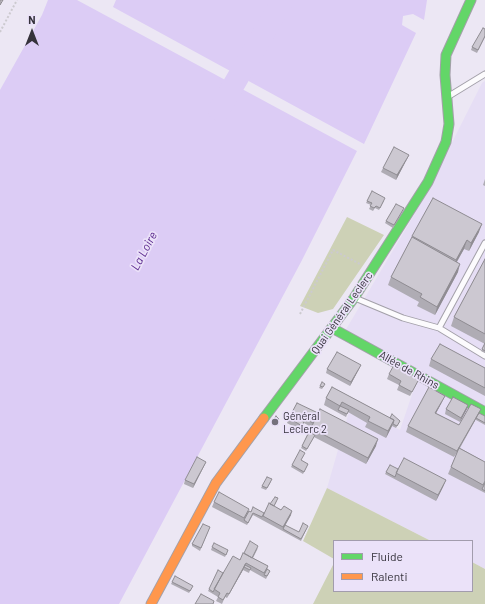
<!DOCTYPE html>
<meta charset="utf-8">
<style>
body{margin:0}
#map{position:relative;width:485px;height:604px;overflow:hidden;background:#ece7f4;font-family:Barlow,sans-serif}
canvas{display:block}
.legend{position:absolute;left:333px;top:540px;width:140px;height:52px;box-sizing:border-box;background:#ebe2f9;border:1px solid #a29cad;margin:0;padding:5px 7px;list-style:none;font-size:12px;color:#35323b}
.legend li{display:flex;align-items:center;gap:8px;height:20px}
.legend b{width:20px;border:1px solid #a29cad}
.north{position:absolute;left:12px;top:12px;width:40px;height:40px;-webkit-text-stroke:3px #ebe2f9;paint-order:stroke;rotate:0deg;font-size:11px;font-weight:700;line-height:16px;text-align:center;color:#35323b}
.north::after{content:'';display:block;margin:auto;width:14px;height:18px;background:#35323b;clip-path:polygon(50% 0,100% 100%,50% 72%,0 100%)}
</style>
<div id="map">
<canvas width="485" height="604"></canvas>
<ul class="legend">
<li><b style="height:5px;background:#63d668"></b>Fluide</li>
<li><b style="height:5px;background:#ff974d"></b>Ralenti</li>
</ul>
<div class="north">N</div>
</div>
<script>
const c = document.querySelector('canvas').getContext('2d');
c.lineJoin = 'round';
function fill(path, color) { c.fillStyle = color; c.fill(path, 'evenodd'); }
const toPath = rows => new Path2D(rows.map(r => 'M' + r).join(''));
function trace(path, color, width, dash) { c.strokeStyle = color; c.lineWidth = width; c.lineCap = dash ? 'butt' : 'round'; c.setLineDash(dash || []); c.stroke(path); }
function drawText(font, color, halo, rows, align = 'center') {
  c.font = font + ' Barlow,sans-serif'; c.lineWidth = 3.5; c.setLineDash([]); c.textBaseline = 'middle'; c.strokeStyle = halo; c.fillStyle = color; for (const [text, x, y, turn = 0] of rows) {
    c.save(); c.translate(x, y); c.rotate((+turn || 0) * Math.PI / 180); c.textAlign = isNaN(turn) ? turn : align; if (halo) c.strokeText(text, 0, 0); c.fillText(text, 0, 0); c.restore();
  }
}
fill(toPath([
 [485,81,485,569,472,562,472,541,431,541,327,488,351,405,400,430,420,371,345,331,423,200,482,83]
]), '#e6def5');
fill(toPath([
 [347,217,384,235,333,309,318,313,300,306],
 [327,488,431,541,334,541,334,559,303,541],
 [472,562,485,569,485,604,313,604,334,563,334,591,472,591]
]), '#cdd1b6');
fill(toPath([
 [48,0,77,0,357,151,301,262,119,604,0,604,0,90,42,15],
 [116,0,427,0,424,20,413,14,403,16,402,25,416,33,364,144,113,7]
]), '#dcccf5');
trace(toPath([
 [219,110,283,0]
]), '#dcccf5', 22);
const lane = toPath([
 [449,96,485,74],
 [355,298,403,318,439,328,485,356],
 [439,328,485,243]
]);
const fast = toPath([
 [332,328,485,412],
 [264,418,354,298,428,182,446,142,449,124,445,75,446,55,471,0]
]);
const slow = toPath([
 [151,604,216,483,264,418]
]);
trace(lane, '#a3a0a9', 7);
trace(fast, '#a3a0a9', 11);
trace(slow, '#a3a0a9', 11);
trace(toPath([
 [0,32,17,0],
 [300,314,333,250,360,264]
]), '#cccacf', 2, [2, 2]);
trace(lane, '#fcfbfd', 5);
trace(fast, '#63d668', 9);
trace(slow, '#ff974d', 9);
fill(toPath([
 [485,29,485,37,477,53,471,50,472,47],
 [409,155,407,159,396,180,381,172,383,168],
 [485,179,485,186,483,185],
 [433,198,479,232,469,251,464,249,457,262,458,272,435,315,417,306,419,302,388,285,391,277],
 [367,201,384,201,379,210,375,208,373,211,369,209,371,205,366,203],
 [403,210,393,228,385,223,386,221],
 [485,259,485,353,481,351,485,344,451,326,454,317],
 [431,359,485,368,485,396,429,366],
 [327,369,359,369,350,386,326,373],
 [389,374,417,383,410,396,397,390,399,385,387,379],
 [320,386,324,386,322,389,319,388],
 [332,387,390,418,400,421,396,428,392,426,386,438,365,427,367,423,348,412,346,417,324,405,326,398],
 [442,402,436,413,459,425,479,413,485,416,485,425,476,420,476,419,460,448,485,462,485,493,448,474,458,450,454,457,406,432,408,426],
 [297,403,376,446,366,464,314,437,306,451,301,448,311,427,304,423,300,430,287,423,289,418],
 [446,409,467,409,460,422,445,414],
 [279,419,279,421,274,426,272,424,272,422],
 [304,455,301,460,308,464,303,474,291,467,292,465],
 [206,462,193,488,184,484,185,480],
 [398,469,446,480,443,487,436,501,385,474,386,472],
 [271,482,266,490,261,488,262,486],
 [277,501,274,506,291,515,285,526,299,532,307,528,301,541,253,515,247,525,212,507,214,502,249,511,251,512,264,513,270,504],
 [210,527,200,551,192,546,192,544],
 [212,547,228,550,225,557,211,550],
 [258,548,253,558,268,566,267,569,270,571,266,579,250,570,249,573,243,570,227,598,225,597,222,604,216,601,218,597,208,591,209,589,223,573,240,560],
 [172,582,192,588,189,593,171,584]
]), '#afacb4');
fill(toPath([
 [409,155,407,159,396,180,397,175],
 [482,224,479,232,469,251,471,243],
 [467,240,464,249,453,268,456,260],
 [460,264,458,272,435,315,437,307],
 [361,365,359,369,350,386,351,382],
 [445,396,442,402,433,419,435,413],
 [468,405,467,409,460,422,461,418],
 [481,409,478,415,454,457,457,451],
 [394,420,392,426,386,438,388,431],
 [378,439,376,446,366,464,368,458],
 [206,462,193,488,194,484],
 [446,480,443,487,436,501,438,495],
 [292,511,291,515,283,529,283,527],
 [246,563,243,570,227,598,229,594]
]), '#8f8c92');
const building = toPath([
 [0,0,3,0,0,5,0,0],
 [483,28,485,29,485,36,478,50,472,47,483,28],
 [394,147,409,155,397,175,383,168,394,147],
 [372,191,385,198,380,208,376,206,374,208,370,206,372,203,367,201,372,191],
 [433,198,482,224,471,243,467,240,456,260,412,236,433,198],
 [396,204,404,208,394,225,386,221,396,204],
 [412,237,460,264,437,307,420,297,422,294,391,277,412,237],
 [485,259,485,334,454,317,485,259],
 [485,343,485,351,482,349,485,343],
 [440,344,485,368,485,388,431,359,440,344],
 [337,352,361,365,351,382,327,369,337,352],
 [394,365,419,379,412,392,399,385,401,381,389,374,394,365],
 [322,382,325,384,323,387,320,386,322,382],
 [332,387,394,420,388,431,368,421,370,417,342,402,340,406,326,398,332,387],
 [429,387,445,396,435,413,459,425,471,404,481,409,457,451,408,426,429,387],
 [453,397,468,405,461,418,446,409,453,397],
 [297,403,318,413,313,423,305,419,302,426,289,418,297,403],
 [340,406,349,410,347,414,338,410,340,406],
 [320,409,378,439,368,458,311,428,320,409],
 [479,413,485,416,485,423,476,418,479,413],
 [392,414,400,421,397,426,393,424,394,420,390,418,392,414],
 [276,416,279,419,275,424,272,422,276,416],
 [309,432,315,435,307,449,302,446,309,432],
 [459,448,485,462,485,481,483,485,451,467,459,448],
 [300,450,305,453,301,460,308,464,304,472,292,465,300,450],
 [197,457,206,462,194,484,185,480,197,457],
 [404,458,446,480,438,495,396,473,404,458],
 [390,465,398,469,395,477,386,472,390,465],
 [267,477,272,479,267,488,262,486,267,477],
 [485,483,485,491,482,489,485,483],
 [219,492,249,509,244,518,214,502,219,492],
 [275,497,278,498,274,506,270,504,275,497],
 [269,503,281,510,284,506,292,511,283,527,263,516,269,503],
 [253,507,264,513,262,517,253,513,248,523,244,520,249,511,251,512,253,507],
 [303,523,308,526,301,539,283,529,285,525,299,532,303,523],
 [203,524,210,527,201,548,192,544,203,524],
 [250,541,258,546,252,558,244,553,250,541],
 [214,543,228,550,226,555,212,547,214,543],
 [243,553,268,566,264,573,246,563,229,594,227,593,223,600,218,597,220,593,214,589,233,556,240,560,243,553],
 [245,565,251,568,250,570,244,567,245,565],
 [267,569,270,571,267,576,264,575,267,569],
 [218,570,223,573,213,592,209,589,218,570],
 [175,576,193,586,190,591,172,582,175,576],
 [201,594,214,601,213,604,195,604,201,594]
]);
fill(building, '#ccc8d1');
trace(building, '#8f8c92', 1);
for (const [x, y, r, color] of [
 [275,422,4,"#75717c"]
]) { const dot = new Path2D(); dot.arc(x, y, r, 0, 2 * Math.PI); c.fillStyle = color; c.fill(dot); trace(dot, '#ebe2f9', 1.5); }
drawText('11px', '#35323b', '#ebe2f9', [
 ["Quai Général Leclerc",342,313,-55],
 ["Allée de Rhins",409,370,29]
]);
drawText('11px', '#35323b', '#ebe2f9', [
 ["Général",283,416],
 ["Leclerc 2",283,429]
], 'left');
drawText('italic 12px', '#5e2d90', '#ebe2f9', [
 ["La Loire",144,251,-62]
]);
</script>
